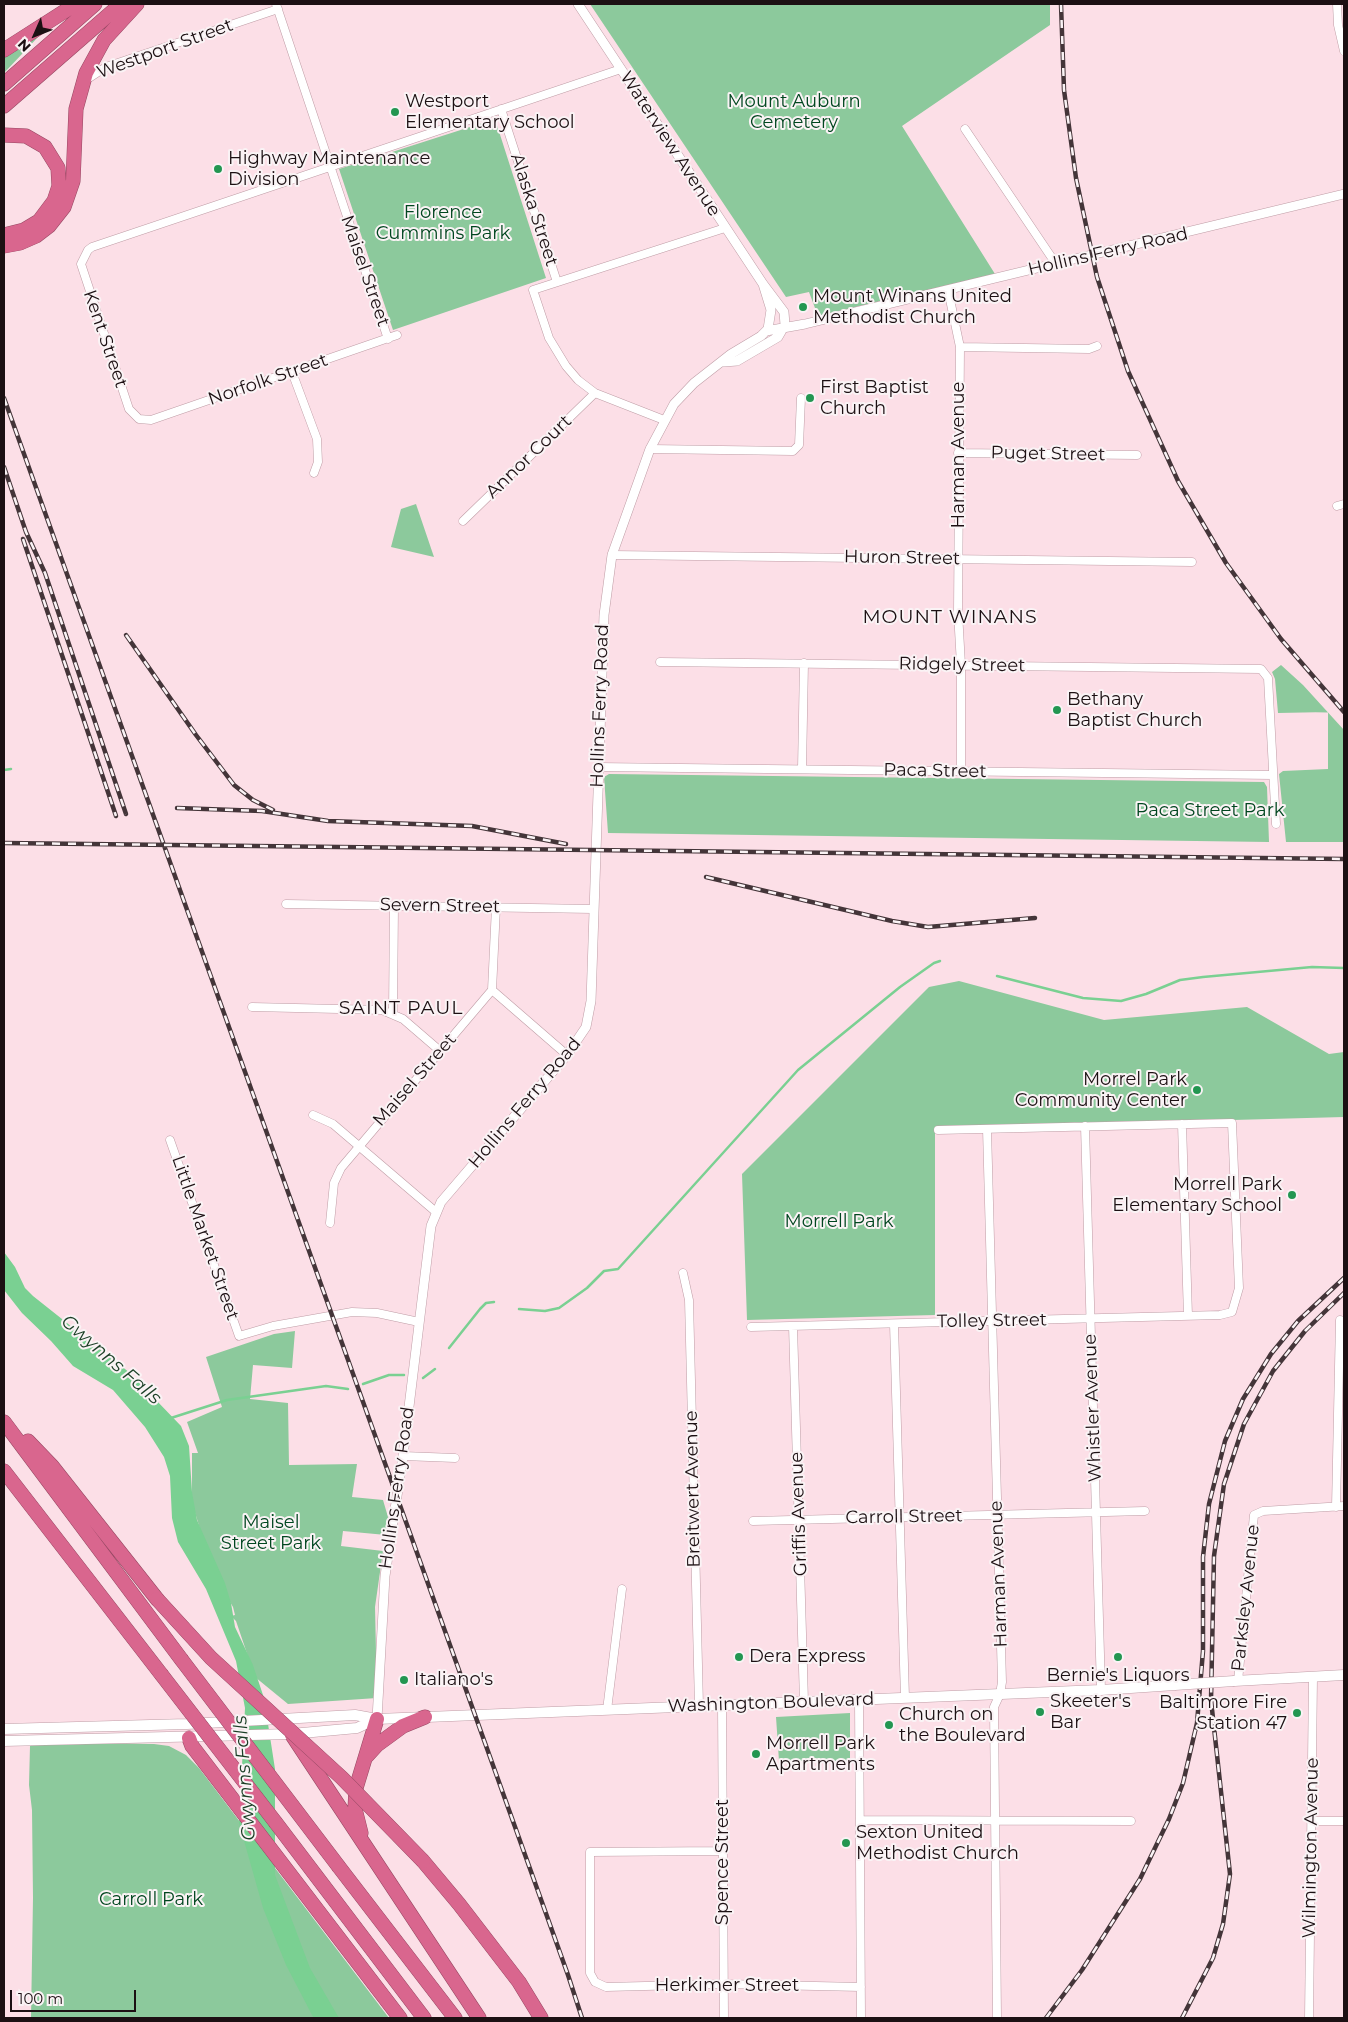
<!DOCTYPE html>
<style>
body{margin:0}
#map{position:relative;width:1348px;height:2022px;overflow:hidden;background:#fcdfe7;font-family:Montserrat,sans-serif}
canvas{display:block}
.frame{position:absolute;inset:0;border:5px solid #1c1013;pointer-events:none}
.north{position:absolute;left:10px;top:10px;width:50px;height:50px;-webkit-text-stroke:4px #faf3f5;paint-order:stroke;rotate:226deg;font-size:14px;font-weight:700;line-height:20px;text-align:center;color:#1c1013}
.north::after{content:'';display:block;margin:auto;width:18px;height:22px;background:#1c1013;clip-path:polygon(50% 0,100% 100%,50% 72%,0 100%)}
.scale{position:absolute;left:10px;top:1990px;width:126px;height:22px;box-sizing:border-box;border:2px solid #1c1013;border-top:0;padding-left:6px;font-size:15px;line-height:18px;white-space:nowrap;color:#1c1013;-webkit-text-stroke:4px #faf3f5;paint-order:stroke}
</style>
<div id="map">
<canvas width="1348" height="2022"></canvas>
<div class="frame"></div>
<div class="north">N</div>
<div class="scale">100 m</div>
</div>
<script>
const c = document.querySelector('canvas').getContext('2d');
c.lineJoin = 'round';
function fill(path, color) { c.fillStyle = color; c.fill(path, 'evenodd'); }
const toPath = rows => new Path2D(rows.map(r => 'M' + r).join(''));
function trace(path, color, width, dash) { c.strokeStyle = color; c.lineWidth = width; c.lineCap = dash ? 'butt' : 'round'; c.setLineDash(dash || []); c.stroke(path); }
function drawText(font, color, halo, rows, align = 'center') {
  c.font = font + ' Montserrat,sans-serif'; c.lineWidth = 4; c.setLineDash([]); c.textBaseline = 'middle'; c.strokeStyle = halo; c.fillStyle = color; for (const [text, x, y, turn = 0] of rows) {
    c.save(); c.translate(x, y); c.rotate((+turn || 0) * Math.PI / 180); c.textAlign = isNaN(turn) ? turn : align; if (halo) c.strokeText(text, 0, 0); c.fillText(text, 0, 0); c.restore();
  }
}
fill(toPath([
 [590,4,1050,4,1050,25,902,126,995,274,818,316,809,292,786,297],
 [37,34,39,36,4,73,4,55],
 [495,119,546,278,393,330,339,169],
 [416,504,417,507,434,557,391,547,401,509],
 [1281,665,1303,685,1344,730,1344,842,1286,842,1279,774,1283,771,1328,769,1328,712,1278,713,1275,679,1272,672],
 [609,774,1264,782,1267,787,1269,842,608,833,604,777],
 [959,981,1104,1020,1247,1007,1329,1054,1344,1052,1344,1117,935,1128,935,1315,747,1320,742,1174,929,987],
 [295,1331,292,1368,253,1365,250,1399,288,1403,289,1465,357,1464,352,1497,383,1500,388,1517,386,1535,343,1531,341,1546,383,1551,375,1607,377,1698,288,1704,255,1677,236,1621,231,1616,235,1615,233,1607,226,1595,220,1593,192,1503,192,1453,198,1453,187,1422,222,1407,206,1357,274,1334],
 [850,1713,850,1761,779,1761,776,1717],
 [34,1742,154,1744,169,1746,186,1755,199,1768,389,2018,31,2018,33,1898,32,1810,29,1785,30,1746]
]), '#8cc99c');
fill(toPath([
 [4,1252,15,1267,25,1288,33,1296,130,1373,181,1426,189,1446,192,1492,197,1520,225,1583,231,1603,235,1627,253,1665,264,1698,275,1769,275,1875,310,1968,339,2018,314,2018,312,2015,286,1965,263,1908,239,1823,245,1708,236,1661,206,1589,178,1542,172,1518,170,1476,164,1457,145,1427,113,1390,73,1366,51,1341,22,1313,4,1290]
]), '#7ad092');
trace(toPath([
 [4,770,11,769],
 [997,976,1083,998,1121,1001,1146,994,1180,980,1203,977,1312,967,1344,968],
 [519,1309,545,1311,559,1308,587,1288,604,1271,618,1269,798,1070,900,987,934,963,940,961],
 [449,1348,480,1309,486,1303,494,1302],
 [423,1378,435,1369],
 [363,1384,389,1375,404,1375],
 [171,1418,227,1400,326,1386,348,1389]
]), '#7ad092', 2.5);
const minor = toPath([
 [276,4,388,339],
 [1337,4,1338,25,1344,51],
 [86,80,106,67,278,9],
 [501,109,557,282],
 [965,129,1056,264],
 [948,290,960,347,958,612,961,665,961,771],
 [397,335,151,420,139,419,129,409,81,264,88,250,92,247,621,69],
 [960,347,1089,349,1097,346],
 [292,372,317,439,318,462,314,473],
 [664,420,595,393,578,380,566,366,549,338,533,290,725,228],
 [650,449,793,451,799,445,801,398],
 [958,453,1137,455],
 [1337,506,1344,504],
 [463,521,595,393],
 [612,555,1192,562],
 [660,662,1261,669,1268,678,1276,824],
 [597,767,1273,775],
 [802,769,804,663],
 [286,904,593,909],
 [492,990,567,1055],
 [252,1007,382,1010,403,1019,439,1050],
 [393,1013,394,905],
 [313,1115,333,1124,436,1212],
 [1182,1124,1188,1316],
 [1085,1126,1101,1690],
 [987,1129,1002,1682,1000,1694,994,1707,997,2018],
 [170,1140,239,1336,273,1326,352,1312,377,1313,419,1322],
 [330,1223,334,1183,341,1168,492,990,496,907],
 [683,1273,689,1300,699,1706],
 [894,1324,905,1698],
 [793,1326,804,1702],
 [751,1327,1220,1315,1232,1312,1239,1288,1232,1123,938,1130],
 [403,1456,455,1458],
 [1336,1507,1340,1320],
 [753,1521,1145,1511],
 [1238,1681,1254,1515,1263,1511,1344,1506],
 [859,1700,861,2018],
 [722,1705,724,2018],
 [607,1710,622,1589],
 [860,1820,1131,1821],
 [1311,1821,1344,1821],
 [724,1851,590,1852,590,1973,595,1982,606,1987,724,1984,861,1987],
 [1309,2018,1313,1677]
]);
const tertiary = toPath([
 [578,4,763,284,784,312,785,325,778,337,737,361,724,362],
 [766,331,805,324,1344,194],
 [377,1719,385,1576,403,1456,431,1226,441,1202,567,1055,586,1027,591,1001,604,615,612,555,650,449,674,404,694,383,731,354,761,336,768,329,771,310,763,284]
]);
const secondary = toPath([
 [1234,1681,1344,1675],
 [4,1729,187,1724,355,1715,377,1719,1101,1690,1175,1685],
 [4,1741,291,1734,357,1728,376,1719]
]);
const motorway = toPath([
 [4,50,76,4],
 [4,84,95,4],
 [4,106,121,4],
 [4,135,26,136,45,147,58,168,59,186,54,201,39,221,24,230,4,235],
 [4,246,20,243,36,236,49,226,64,207,73,181,76,109,86,73,104,40,137,4],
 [4,1422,181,1659],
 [28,1441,52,1466,157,1599],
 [4,1471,161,1674],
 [292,1735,479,2018],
 [189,1738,192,1746,400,2018],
 [367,1756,377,1745,403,1726,425,1717],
 [276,1823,424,2018],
 [361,1833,355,1809,356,1788,377,1719],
 [423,1861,459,1904,519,1982,541,2018],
 [339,1867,455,2018]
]);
trace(minor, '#bf9da6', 9);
trace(tertiary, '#bf9da6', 10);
trace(secondary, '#bf9da6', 11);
trace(motorway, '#974863', 15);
trace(minor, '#fff', 8);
trace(tertiary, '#fff', 9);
trace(secondary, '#fff', 10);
trace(motorway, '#d9668e', 14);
const rail = toPath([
 [1061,4,1064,90,1076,178,1097,277,1128,371,1178,481,1226,563,1281,639,1344,712],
 [4,398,568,1975,582,2018],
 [4,467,26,532,45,573,126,814],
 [23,539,116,816],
 [126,635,196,735,234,785,253,800,273,810],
 [177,808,262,811,328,821,472,826,566,844],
 [4,843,1344,859],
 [706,877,892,921,928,927,1035,918],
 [1046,2018,1082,1970,1140,1879,1169,1819,1183,1783,1197,1723,1203,1651,1203,1557,1209,1504,1225,1441,1243,1399,1271,1354,1298,1321,1344,1278],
 [1182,2018,1213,1958,1223,1924,1230,1874,1211,1700,1214,1556,1224,1484,1244,1424,1273,1371,1305,1331,1344,1293]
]);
trace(rail, '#443539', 4.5);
trace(rail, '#faf3f5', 2.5, [8]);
const secondaryBridge = toPath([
 [1175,1685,1234,1681]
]);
const motorwayBridge = toPath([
 [157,1599,211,1658,342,1778,423,1861],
 [181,1659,339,1867],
 [161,1674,276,1823]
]);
trace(secondaryBridge, '#bf9da6', 11, []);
trace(motorwayBridge, '#974863', 15, []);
trace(secondaryBridge, '#fff', 10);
trace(motorwayBridge, '#d9668e', 14);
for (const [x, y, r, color] of [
 [395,112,5,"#239651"],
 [218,169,5,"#239651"],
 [803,307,5,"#239651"],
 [810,398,5,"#239651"],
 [1057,710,5,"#239651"],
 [1197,1090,5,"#239651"],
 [1292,1195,5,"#239651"],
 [739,1657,5,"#239651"],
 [1118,1657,5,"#239651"],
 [404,1680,5,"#239651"],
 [1040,1712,5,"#239651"],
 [1297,1713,5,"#239651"],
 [889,1725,5,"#239651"],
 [756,1754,5,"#239651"],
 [846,1843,5,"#239651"]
]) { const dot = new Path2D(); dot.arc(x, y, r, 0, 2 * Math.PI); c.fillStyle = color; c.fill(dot); trace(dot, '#faf3f5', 2); }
drawText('18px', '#1c1013', '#faf3f5', [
 ["Westport Street",165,49,-20],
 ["Waterview Avenue",670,144,57],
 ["Alaska Street",534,210,72],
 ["Hollins Ferry Road",1108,252,-13],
 ["Maisel Street",365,271,71],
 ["Kent Street",105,339,71],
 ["Norfolk Street",268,380,-19],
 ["Puget Street",1048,454,1],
 ["Harman Avenue",959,455,-90],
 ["Annor Court",529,457,-44],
 ["Huron Street",902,558,1],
 ["Ridgely Street",962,665,1],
 ["Hollins Ferry Road",600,706,-88],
 ["Paca Street",935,771,1],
 ["Severn Street",440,906,1],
 ["Maisel Street",415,1080,-49],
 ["Hollins Ferry Road",525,1103,-50],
 ["Little Market Street",205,1238,71],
 ["Tolley Street",992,1321,-1],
 ["Whistler Avenue",1093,1408,-92],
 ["Hollins Ferry Road",397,1488,-82],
 ["Breitwert Avenue",693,1489,-91],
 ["Griffis Avenue",799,1514,-92],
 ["Carroll Street",904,1517,-1],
 ["Harman Avenue",999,1574,-92],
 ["Parksley Avenue",1246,1598,-84],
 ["Washington Boulevard",771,1703,-2],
 ["Wilmington Avenue",1311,1848,-89],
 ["Spence Street",723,1862,-90],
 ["Herkimer Street",727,1986]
]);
drawText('18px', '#1c1013', '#faf3f5', [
 ["Westport",405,102],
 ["Elementary School",405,123],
 ["Highway Maintenance",228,159],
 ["Division",228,180],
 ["Mount Winans United",813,297],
 ["Methodist Church",813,318],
 ["First Baptist",820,388],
 ["Church",820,409],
 ["Bethany",1067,700],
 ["Baptist Church",1067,721],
 ["Morrel Park",1187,1080,"right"],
 ["Community Center",1187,1101,"right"],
 ["Morrell Park",1282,1185,"right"],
 ["Elementary School",1282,1206,"right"],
 ["Dera Express",749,1657],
 ["Bernie's Liquors",1118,1676,"center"],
 ["Italiano's",414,1680],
 ["Skeeter's",1050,1702],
 ["Bar",1050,1723],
 ["Baltimore Fire",1287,1703,"right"],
 ["Station 47",1287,1724,"right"],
 ["Church on",899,1715],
 ["the Boulevard",899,1736],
 ["Morrell Park",766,1744],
 ["Apartments",766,1765],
 ["Sexton United",856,1833],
 ["Methodist Church",856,1854]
], 'left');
drawText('18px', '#00461f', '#faf3f5', [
 ["Mount Auburn",794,102],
 ["Cemetery",794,123],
 ["Florence",443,213],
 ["Cummins Park",443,234],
 ["Paca Street Park",1210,811],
 ["Morrell Park",839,1222],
 ["Maisel",271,1523],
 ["Street Park",271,1544],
 ["Carroll Park",151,1900]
]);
c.letterSpacing = '1px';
drawText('19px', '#1c1013', '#faf3f5', [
 ["MOUNT WINANS",950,617],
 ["SAINT PAUL",401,1008]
]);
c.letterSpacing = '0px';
drawText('italic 19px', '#1a3e25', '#faf3f5', [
 ["Gwynns Falls",111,1360,41],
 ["Gwynns Falls",245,1778,-94]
]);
</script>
